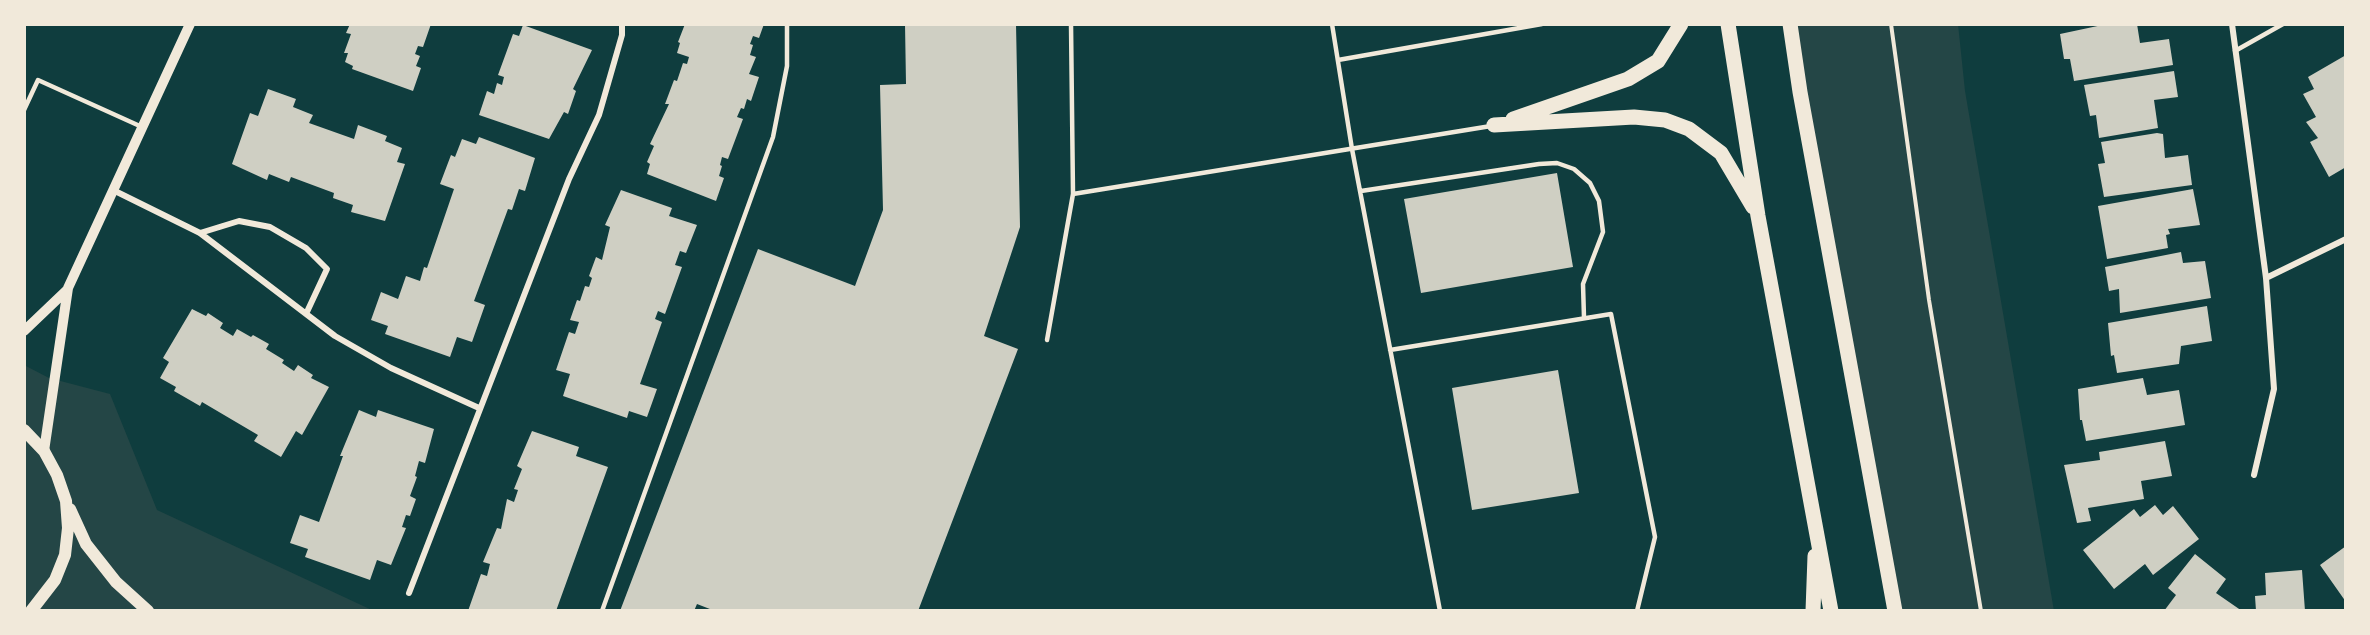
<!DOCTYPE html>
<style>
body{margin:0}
#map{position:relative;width:2370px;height:635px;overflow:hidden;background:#0f3d3e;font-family:Raleway,sans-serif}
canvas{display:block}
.frame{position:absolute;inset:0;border:26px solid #f1e9da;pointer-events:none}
</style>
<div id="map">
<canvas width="2370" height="635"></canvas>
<div class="frame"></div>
</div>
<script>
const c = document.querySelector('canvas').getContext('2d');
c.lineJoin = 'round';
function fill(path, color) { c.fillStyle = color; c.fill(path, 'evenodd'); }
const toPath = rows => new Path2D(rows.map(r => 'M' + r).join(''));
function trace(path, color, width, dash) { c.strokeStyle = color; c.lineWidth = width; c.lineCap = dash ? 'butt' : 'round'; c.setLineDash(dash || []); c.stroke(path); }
fill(toPath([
 [1790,24,1958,24,1965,91,2054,611,1897,611],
 [24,365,49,378,110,394,157,510,374,611,24,611]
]), '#244646');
fill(toPath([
 [350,24,431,24,423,47,418,46,415,54,420,56,416,66,421,68,413,91,352,69,353,66,345,62,348,53,344,53,351,34,346,33],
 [685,24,764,24,759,38,753,36,750,44,753,45,750,55,756,57,749,74,759,77,751,101,747,99,744,109,741,108,737,117,743,119,728,159,722,157,720,165,722,166,719,176,724,178,716,201,647,174,650,164,647,162,654,146,650,144,669,104,665,104,674,80,677,81,683,63,687,64,689,57,677,53,680,43,678,42],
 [905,24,1016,24,1020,227,984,336,1018,349,918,611,715,611,697,604,694,611,620,611,758,249,855,286,883,210,880,85,906,84],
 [2107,24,2137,24,2140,43,2169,39,2173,65,2074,81,2070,59,2064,59,2060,34],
 [523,25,592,50,573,89,576,91,568,114,564,112,549,139,479,115,487,91,494,94,497,83,502,85,504,77,498,75,513,34,519,36],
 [2346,55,2346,167,2329,177,2310,142,2318,138,2306,122,2316,117,2303,94,2314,89,2308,77],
 [2174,71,2178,97,2154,100,2158,128,2099,138,2096,115,2090,116,2084,85],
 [268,89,296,99,293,107,313,115,309,123,354,139,358,125,387,136,385,141,402,148,397,162,405,164,385,221,351,212,353,205,333,198,334,193,291,177,289,182,269,174,267,180,232,164,250,113,258,116],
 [2157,133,2163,134,2165,158,2188,155,2192,185,2104,197,2098,164,2105,163,2101,142],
 [479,137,535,158,525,191,519,189,512,210,508,209,474,301,485,305,472,342,457,337,450,357,385,334,388,326,371,320,381,292,398,299,406,276,420,281,424,267,427,268,454,189,440,184,451,155,455,157,462,139,476,144],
 [1557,173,1573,267,1421,293,1404,199],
 [2193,189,2200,225,2168,229,2170,234,2166,235,2168,248,2107,259,2098,206],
 [621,190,672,208,669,216,697,225,686,253,680,251,675,265,682,267,665,314,658,311,655,319,662,322,640,384,657,389,647,417,629,411,627,418,563,396,570,374,556,370,569,332,575,334,579,322,570,320,577,300,580,301,585,286,589,287,592,278,589,276,596,257,602,260,610,227,605,225],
 [2181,252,2183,263,2205,261,2211,298,2120,313,2119,289,2109,291,2105,267],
 [2207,306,2212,341,2181,346,2179,364,2117,373,2114,355,2111,356,2108,323],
 [192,309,206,316,208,313,223,323,220,328,233,336,237,329,251,337,253,335,269,344,266,349,284,360,282,363,294,371,298,365,313,375,311,378,329,387,302,435,296,431,281,457,254,441,258,435,202,402,200,406,174,391,176,387,160,378,169,362,163,358],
 [1558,370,1579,493,1472,510,1452,388],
 [2143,378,2147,395,2179,390,2185,425,2086,441,2082,420,2080,420,2078,389],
 [359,410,376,417,378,410,434,429,425,463,419,461,415,476,417,477,410,496,416,499,410,516,406,515,402,527,406,528,391,565,377,560,370,580,305,557,308,549,290,543,300,515,319,522,343,456,340,456],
 [532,431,579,447,576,456,608,467,556,611,468,611,481,574,487,576,490,564,483,562,497,528,501,529,507,499,514,502,518,490,514,489,522,469,517,466],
 [2165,441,2172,476,2141,481,2144,499,2088,508,2091,521,2077,523,2064,465,2100,460,2099,452],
 [2155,505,2163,515,2173,506,2199,539,2153,575,2145,564,2114,589,2083,550,2134,509,2140,517],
 [2346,546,2346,602,2320,565],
 [2195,554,2226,579,2216,593,2242,611,2164,611,2176,595,2168,588],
 [2302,570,2305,611,2256,611,2255,596,2266,595,2265,573]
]), '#cfcfc3');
trace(toPath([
 [1891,24,1929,300,1981,611]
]), '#f1e9da', 4);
trace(toPath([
 [1332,24,1352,149,1440,611],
 [2235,51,2283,24],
 [1338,60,1542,24],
 [24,110,38,80,142,127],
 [1361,191,1539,164,1557,163,1574,169,1590,183,1599,201,1603,232,1583,284,1584,318],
 [1073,194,1491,126],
 [1047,340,1073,194,1071,24],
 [1390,350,1611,314,1655,537,1637,611],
 [602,611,773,137,787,66,787,24]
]), '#f1e9da', 4.5);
trace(toPath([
 [2232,24,2266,278,2274,389,2254,475],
 [115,191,200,233,335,336,391,368,479,408],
 [200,233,239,221,270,227,306,248,327,269,306,314],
 [2266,278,2346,239],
 [409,593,569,179,599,115,622,35,622,24]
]), '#f1e9da', 6);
trace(toPath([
 [24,331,68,289],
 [44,451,68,288,190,24]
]), '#f1e9da', 10);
trace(toPath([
 [24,430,44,451,57,475,66,501,68,528,65,555,55,580,31,611],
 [70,509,86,544,116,582,148,611]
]), '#f1e9da', 12);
trace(toPath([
 [1728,24,1758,216,1831,611],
 [1790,24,1800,92,1895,611],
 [1513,119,1628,79,1658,61,1681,24],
 [1494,125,1634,117,1665,120,1689,129,1721,153,1753,207],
 [1813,611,1815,556]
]), '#f1e9da', 15);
</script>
